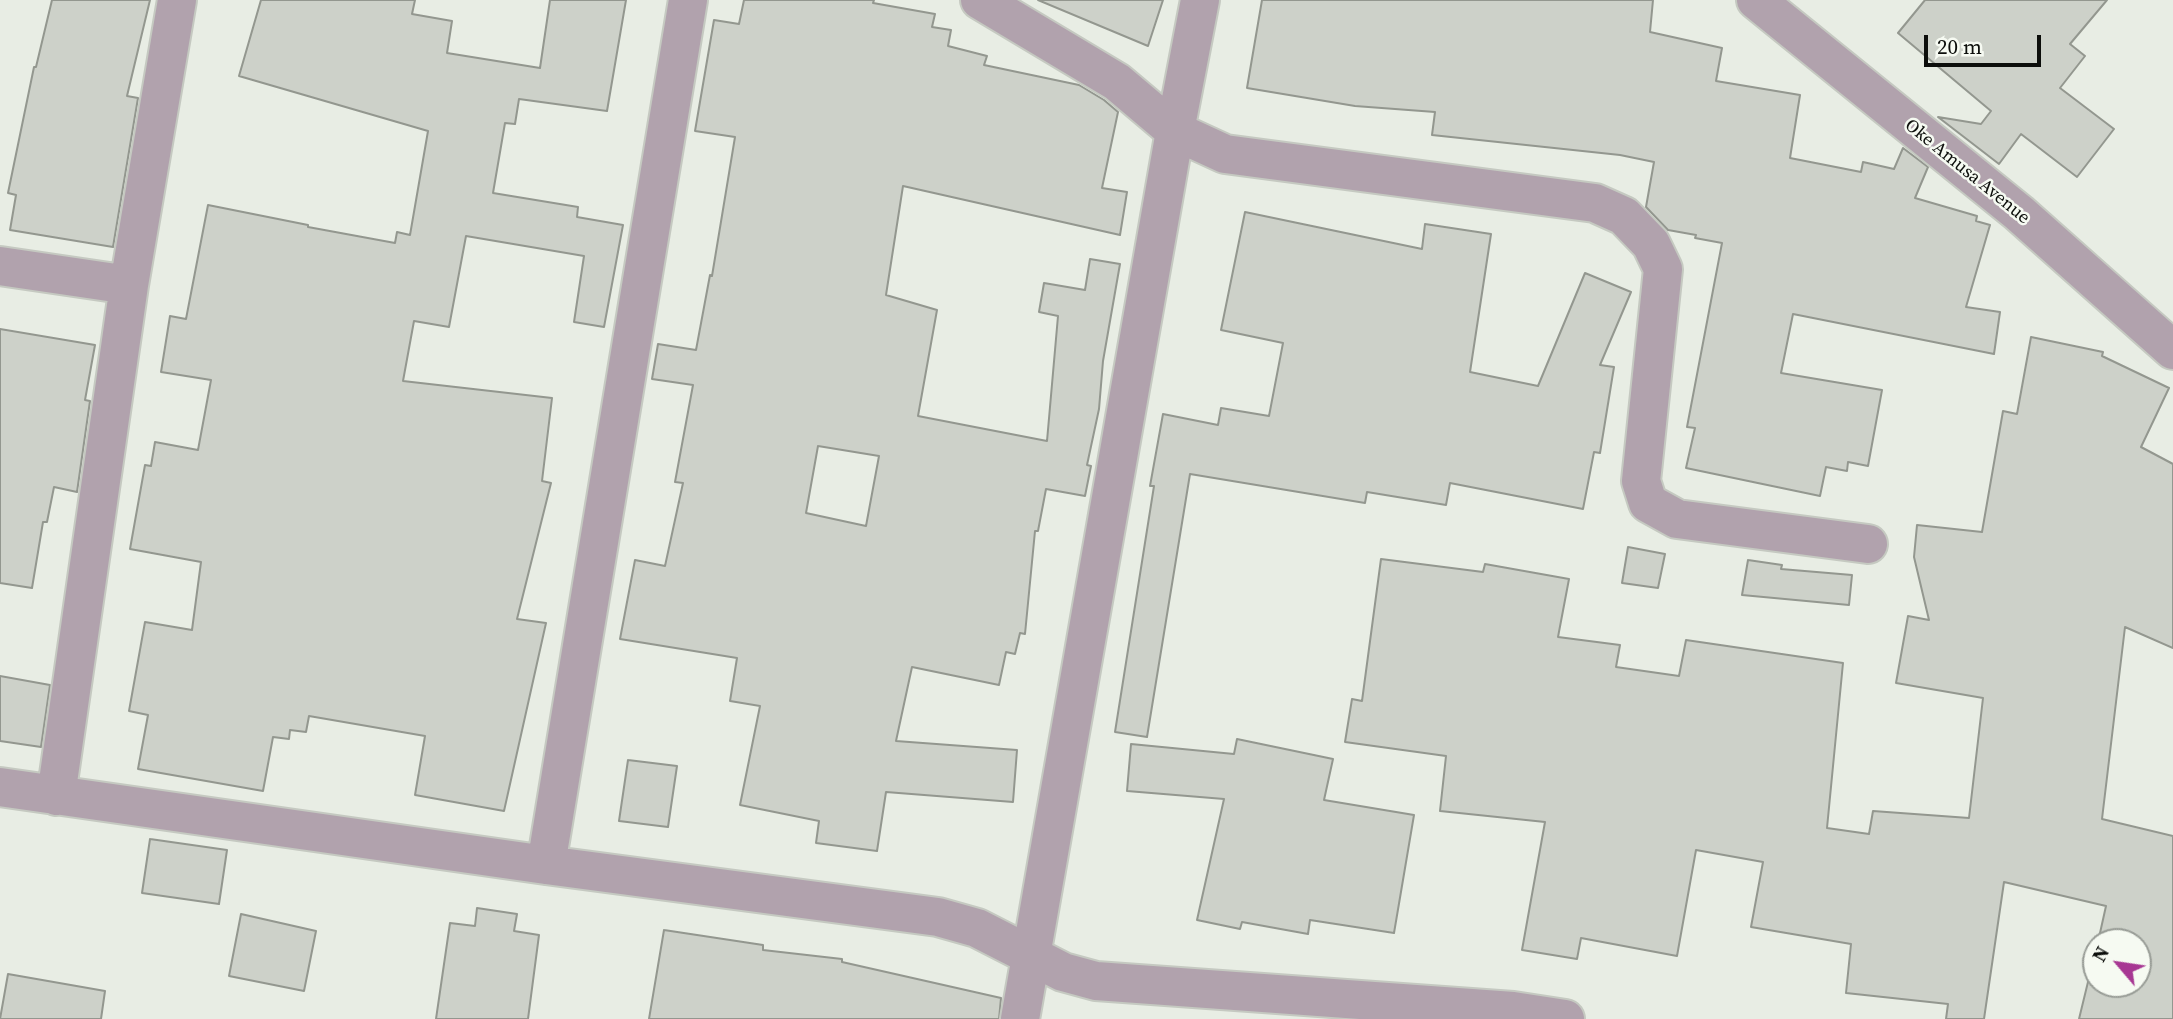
<!DOCTYPE html>
<style>
body{margin:0}
#map{position:relative;width:2173px;height:1019px;overflow:hidden;background:#e8ede4;font-family:"Source Serif 4",serif}
canvas{display:block}
.north{position:absolute;left:2082px;top:928px;width:70px;height:70px;box-sizing:border-box;background:#f6faf2;border:2px solid #989c96;border-radius:50%;rotate:299deg;font-size:19px;font-weight:700;line-height:28px;text-align:center;color:#0c0e0b}
.north::after{content:'';display:block;margin:auto;width:24px;height:32px;background:#a73793;clip-path:polygon(50% 0,100% 100%,50% 72%,0 100%)}
.scale{position:absolute;left:1924px;top:35px;width:117px;height:32px;box-sizing:border-box;border:4px solid #0c0e0b;border-top:0;padding-left:9px;font-size:21px;line-height:24px;white-space:nowrap;color:#0c0e0b;-webkit-text-stroke:5px #f6faf2;paint-order:stroke}
</style>
<div id="map">
<canvas width="2173" height="1019"></canvas>
<div class="north">N</div>
<div class="scale">20 m</div>
</div>
<script>
const c = document.querySelector('canvas').getContext('2d');
c.lineJoin = 'round';
function fill(path, color) { c.fillStyle = color; c.fill(path, 'evenodd'); }
const toPath = rows => new Path2D(rows.map(r => 'M' + r).join(''));
function trace(path, color, width, dash) { c.strokeStyle = color; c.lineWidth = width; c.lineCap = dash ? 'butt' : 'round'; c.setLineDash(dash || []); c.stroke(path); }
function drawText(font, color, halo, rows, align = 'center') {
  c.font = font + ' "Source Serif 4",serif'; c.lineWidth = 5; c.setLineDash([]); c.textBaseline = 'middle'; c.strokeStyle = halo; c.fillStyle = color; for (const [text, x, y, turn = 0] of rows) {
    c.save(); c.translate(x, y); c.rotate((+turn || 0) * Math.PI / 180); c.textAlign = isNaN(turn) ? turn : align; if (halo) c.strokeText(text, 0, 0); c.fillText(text, 0, 0); c.restore();
  }
}
const building = toPath([
 [52,0,150,0,127,96,138,98,113,247,10,230,16,195,8,193,34,67,36,67,52,0],
 [261,0,415,0,412,14,452,21,447,53,540,68,550,0,626,0,607,111,519,99,515,124,505,123,493,193,578,207,577,217,623,225,604,327,574,322,584,256,466,236,449,327,414,321,403,381,552,398,542,481,551,483,517,619,546,623,504,811,415,795,425,736,309,716,306,732,290,730,289,739,273,737,263,791,138,769,148,715,129,711,145,622,192,630,201,562,130,549,145,465,151,466,155,442,198,450,211,380,161,372,170,316,186,319,208,205,308,225,308,227,395,243,397,232,410,235,428,131,239,76,261,0],
 [744,0,874,0,873,3,935,14,932,27,951,30,948,46,987,56,984,65,1079,85,1104,100,1118,112,1102,188,1127,192,1120,235,903,186,886,295,937,310,918,416,1047,441,1058,316,1039,312,1044,283,1085,290,1090,259,1120,264,1103,361,1099,409,1087,465,1091,466,1085,496,1046,489,1038,531,1035,531,1025,634,1020,633,1015,654,1006,652,999,685,912,667,896,741,1017,750,1013,802,886,792,877,851,816,843,819,821,740,805,760,706,730,701,737,658,620,639,635,560,665,566,683,483,675,482,693,385,652,379,658,344,696,350,710,275,712,276,735,137,695,131,714,20,739,24,744,0],
 [818,446,879,456,866,526,806,513,818,446],
 [1038,0,1163,0,1148,46,1038,0],
 [1262,0,1653,0,1650,32,1722,48,1716,81,1800,95,1790,158,1861,172,1863,162,1894,169,1903,148,1928,167,1915,198,1977,216,1976,221,1990,225,1966,307,2000,312,1994,354,1793,314,1781,373,1882,390,1868,466,1848,462,1847,471,1826,467,1820,496,1686,468,1695,428,1687,427,1722,243,1695,238,1696,235,1668,230,1646,207,1654,162,1620,155,1432,135,1435,112,1355,106,1247,88,1262,0],
 [1925,0,2107,0,2070,44,2085,56,2060,88,2114,129,2077,177,2021,134,1999,164,1938,117,1981,124,1991,111,1898,33,1925,0],
 [1245,212,1422,249,1425,224,1491,234,1470,372,1538,386,1585,273,1631,292,1600,365,1614,367,1600,453,1594,452,1583,509,1450,483,1446,505,1367,492,1365,503,1190,474,1147,737,1115,732,1154,486,1150,486,1163,414,1218,425,1221,408,1269,416,1283,343,1221,330,1245,212],
 [0,329,95,345,85,400,90,401,77,492,54,487,47,522,43,522,32,588,0,583,0,329],
 [2031,337,2103,352,2102,356,2169,388,2141,447,2173,464,2173,648,2125,627,2102,819,2173,836,2173,1019,2079,1019,2096,949,2096,984,2138,984,2138,942,2098,942,2106,906,2004,882,1984,1019,1946,1019,1948,1004,1846,993,1851,944,1751,927,1763,862,1696,850,1677,956,1581,938,1577,959,1522,950,1545,822,1440,811,1446,756,1345,742,1352,699,1362,701,1381,559,1483,572,1485,564,1569,579,1558,637,1620,645,1616,667,1679,676,1686,640,1843,663,1827,828,1869,834,1873,811,1969,818,1983,698,1896,683,1908,616,1929,620,1914,557,1917,525,1982,532,2003,411,2017,414,2031,337],
 [1628,547,1665,554,1658,588,1622,583,1628,547],
 [1748,560,1782,565,1781,569,1852,575,1849,605,1742,595,1748,560],
 [0,676,50,685,41,747,0,741,0,676],
 [1237,739,1333,759,1324,800,1414,815,1394,933,1310,920,1308,934,1242,922,1240,929,1197,920,1224,799,1127,791,1131,744,1234,754,1237,739],
 [628,760,677,766,668,827,619,821,628,760],
 [150,839,227,850,219,904,142,893,150,839],
 [477,908,517,914,514,931,539,935,528,1019,436,1019,450,923,475,926,477,908],
 [241,914,316,931,304,991,229,976,241,914],
 [664,930,763,945,763,950,842,959,842,962,1001,998,999,1019,649,1019,664,930],
 [8,974,105,991,101,1019,0,1019,8,974]
]);
fill(building, '#cdd1c9');
trace(building, '#93978f', 2);
const minor = toPath([
 [980,0,1117,82,1175,131,1225,154,1595,203,1624,216,1651,244,1663,269,1641,481,1648,503,1677,519,1868,544],
 [1756,0,2019,213,2173,350],
 [0,266,129,285,56,796],
 [129,285,177,0],
 [0,787,546,865,938,917,977,928,1063,972,1096,981,1513,1011,1565,1019],
 [546,865,688,0],
 [1020,1019,1175,131,1200,0]
]);
trace(minor, '#c5c9c1', 42);
trace(minor, '#b1a2ad', 38);
drawText('18px', '#0c0e0b', '#f6faf2', [
 ["Oke Amusa Avenue",1967,172,39]
]);
</script>
